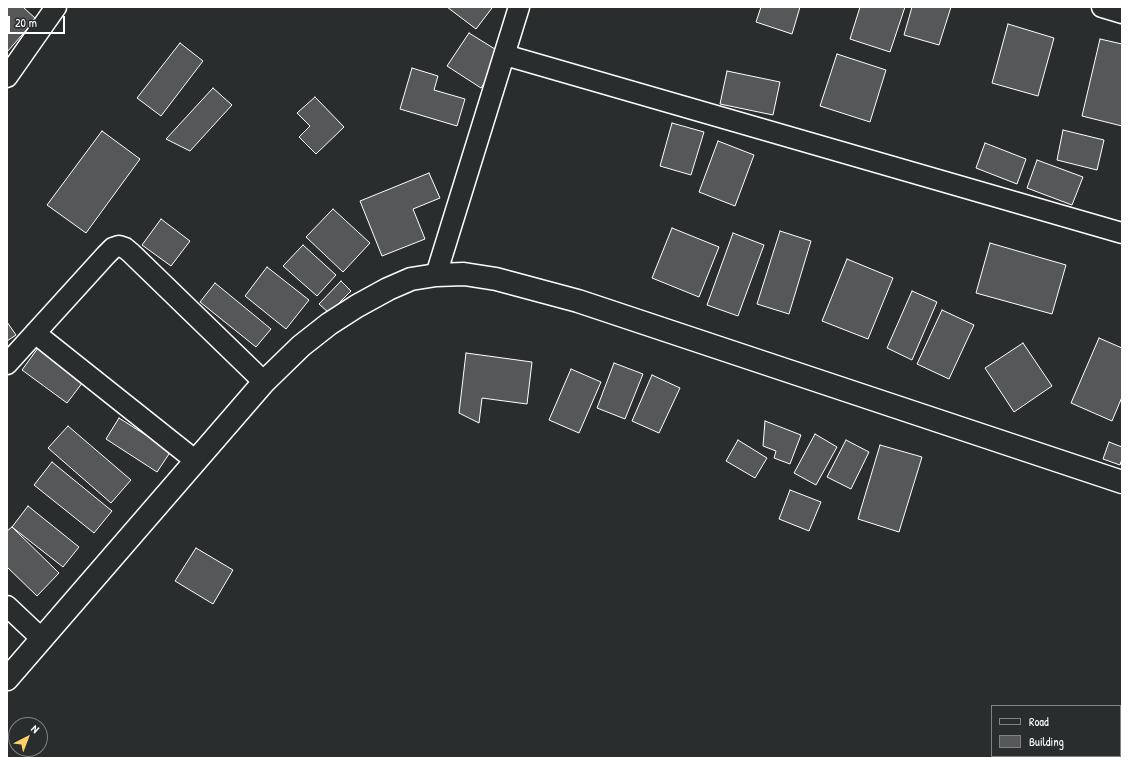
<!DOCTYPE html>
<style>
body{margin:0}
#map{position:relative;width:1129px;height:765px;overflow:hidden;background:#2a2d2e;font-family:"Patrick Hand",sans-serif}
canvas{display:block}
.frame{position:absolute;inset:0;border:8px solid #fff;pointer-events:none}
.legend{position:absolute;left:991px;top:705px;width:130px;height:52px;box-sizing:border-box;background:#2a2d2e;border:1px solid #7f8182;margin:0;padding:5px 7px;list-style:none;font-size:12px;color:#fff}
.legend li{display:flex;align-items:center;gap:8px;height:20px}
.legend b{width:20px;border:1px solid #7f8182}
.north{position:absolute;left:8px;top:717px;width:40px;height:40px;box-sizing:border-box;background:#2a2d2e;border:1px solid #7f8182;border-radius:50%;rotate:42deg;font-size:11px;font-weight:700;line-height:16px;text-align:center;color:#fff}
.north::after{content:'';display:block;margin:auto;width:14px;height:18px;background:#ffd166;clip-path:polygon(50% 0,100% 100%,50% 72%,0 100%)}
.scale{position:absolute;left:8px;top:16px;width:57px;height:18px;box-sizing:border-box;border:2px solid #fff;border-top:0;padding-left:5px;font-size:12px;line-height:14px;white-space:nowrap;color:#fff;-webkit-text-stroke:3px #2a2d2e;paint-order:stroke}
</style>
<div id="map">
<canvas width="1129" height="765"></canvas>
<div class="frame"></div>
<ul class="legend">
<li><b style="height:5px;background:#2a2d2e"></b>Road</li>
<li><b style="height:11px;background:#555758"></b>Building</li>
</ul>
<div class="north">N</div>
<div class="scale">20 m</div>
</div>
<script>
const c = document.querySelector('canvas').getContext('2d');
c.lineJoin = 'round';
function fill(path, color) { c.fillStyle = color; c.fill(path, 'evenodd'); }
const toPath = rows => new Path2D(rows.map(r => 'M' + r).join(''));
function trace(path, color, width, dash) { c.strokeStyle = color; c.lineWidth = width; c.lineCap = dash ? 'butt' : 'round'; c.setLineDash(dash || []); c.stroke(path); }
const building = toPath([
 [7,7,23,7,36,19,7,52,7,7],
 [447,7,491,7,492,8,476,29,447,7],
 [761,7,800,7,792,34,756,22,761,7],
 [860,7,905,7,890,52,850,39,860,7],
 [912,7,951,7,939,45,904,35,912,7],
 [1008,24,1054,38,1038,96,992,83,1008,24],
 [469,33,503,54,481,88,447,66,469,33],
 [1100,39,1122,44,1122,126,1082,116,1100,39],
 [180,43,203,61,161,116,137,98,180,43],
 [837,54,886,70,870,122,820,106,837,54],
 [412,68,438,76,434,90,465,99,457,126,400,109,412,68],
 [727,71,780,82,773,115,720,104,727,71],
 [213,88,232,105,190,151,166,139,213,88],
 [315,97,344,127,316,154,299,137,310,126,297,113,315,97],
 [672,123,704,132,691,175,660,166,672,123],
 [1063,130,1104,140,1097,170,1057,160,1063,130],
 [102,131,140,159,86,233,47,205,102,131],
 [718,141,754,155,735,206,699,192,718,141],
 [985,143,1026,159,1017,184,976,168,985,143],
 [1037,160,1083,177,1072,205,1027,188,1037,160],
 [429,173,440,198,413,209,425,239,382,256,360,201,429,173],
 [333,209,370,243,343,272,306,237,333,209],
 [161,219,190,241,171,266,142,245,161,219],
 [672,228,719,247,699,297,652,278,672,228],
 [780,231,811,241,789,314,757,304,780,231],
 [733,233,764,245,738,316,707,305,733,233],
 [990,243,1066,265,1052,314,976,293,990,243],
 [303,245,336,275,317,296,283,266,303,245],
 [847,259,893,278,868,339,822,321,847,259],
 [267,267,309,300,286,329,245,296,267,267],
 [341,281,351,291,329,313,319,304,341,281],
 [215,283,271,329,256,347,200,302,215,283],
 [912,291,937,302,912,360,887,348,912,291],
 [942,310,974,325,949,379,917,364,942,310],
 [7,322,16,335,7,341,7,322],
 [1099,338,1122,348,1122,397,1112,421,1071,403,1099,338],
 [1023,343,1052,386,1014,412,985,368,1023,343],
 [38,348,83,382,67,403,22,370,38,348],
 [466,353,532,362,527,404,482,398,479,423,459,413,466,353],
 [614,363,643,374,625,419,597,408,614,363],
 [571,369,601,382,579,433,549,420,571,369],
 [652,375,680,388,659,433,632,421,652,375],
 [119,418,171,451,157,472,106,439,119,418],
 [765,421,801,435,790,464,774,458,776,451,763,446,765,421],
 [68,426,131,480,111,503,48,448,68,426],
 [815,434,837,447,816,485,794,473,815,434],
 [738,440,767,458,755,478,726,461,738,440],
 [846,440,869,452,851,489,827,477,846,440],
 [1109,442,1122,447,1122,459,1120,465,1103,459,1109,442],
 [880,445,922,457,899,532,858,519,880,445],
 [52,462,112,511,94,533,34,485,52,462],
 [790,490,821,502,809,531,779,519,790,490],
 [28,506,79,547,63,567,12,527,28,506],
 [12,527,59,573,37,596,7,567,7,531,12,527],
 [196,548,233,570,213,604,175,581,196,548]
]);
fill(building, '#555758');
trace(building, '#fff', 1);
const minor = toPath([
 [1102,7,1122,13],
 [505,55,1122,233],
 [7,77,56,7],
 [436,275,519,7],
 [35,333,196,461],
 [7,364,106,255,113,248,119,246,125,248,131,253,264,382],
 [7,606,42,639]
]);
const secondary = toPath([
 [7,679,264,382,301,346,329,324,357,306,388,289,411,279,436,275,464,274,496,279,578,301,1122,482]
]);
trace(minor, '#fff', 23);
trace(secondary, '#fff', 25);
trace(minor, '#2a2d2e', 20);
trace(secondary, '#2a2d2e', 22);
</script>
